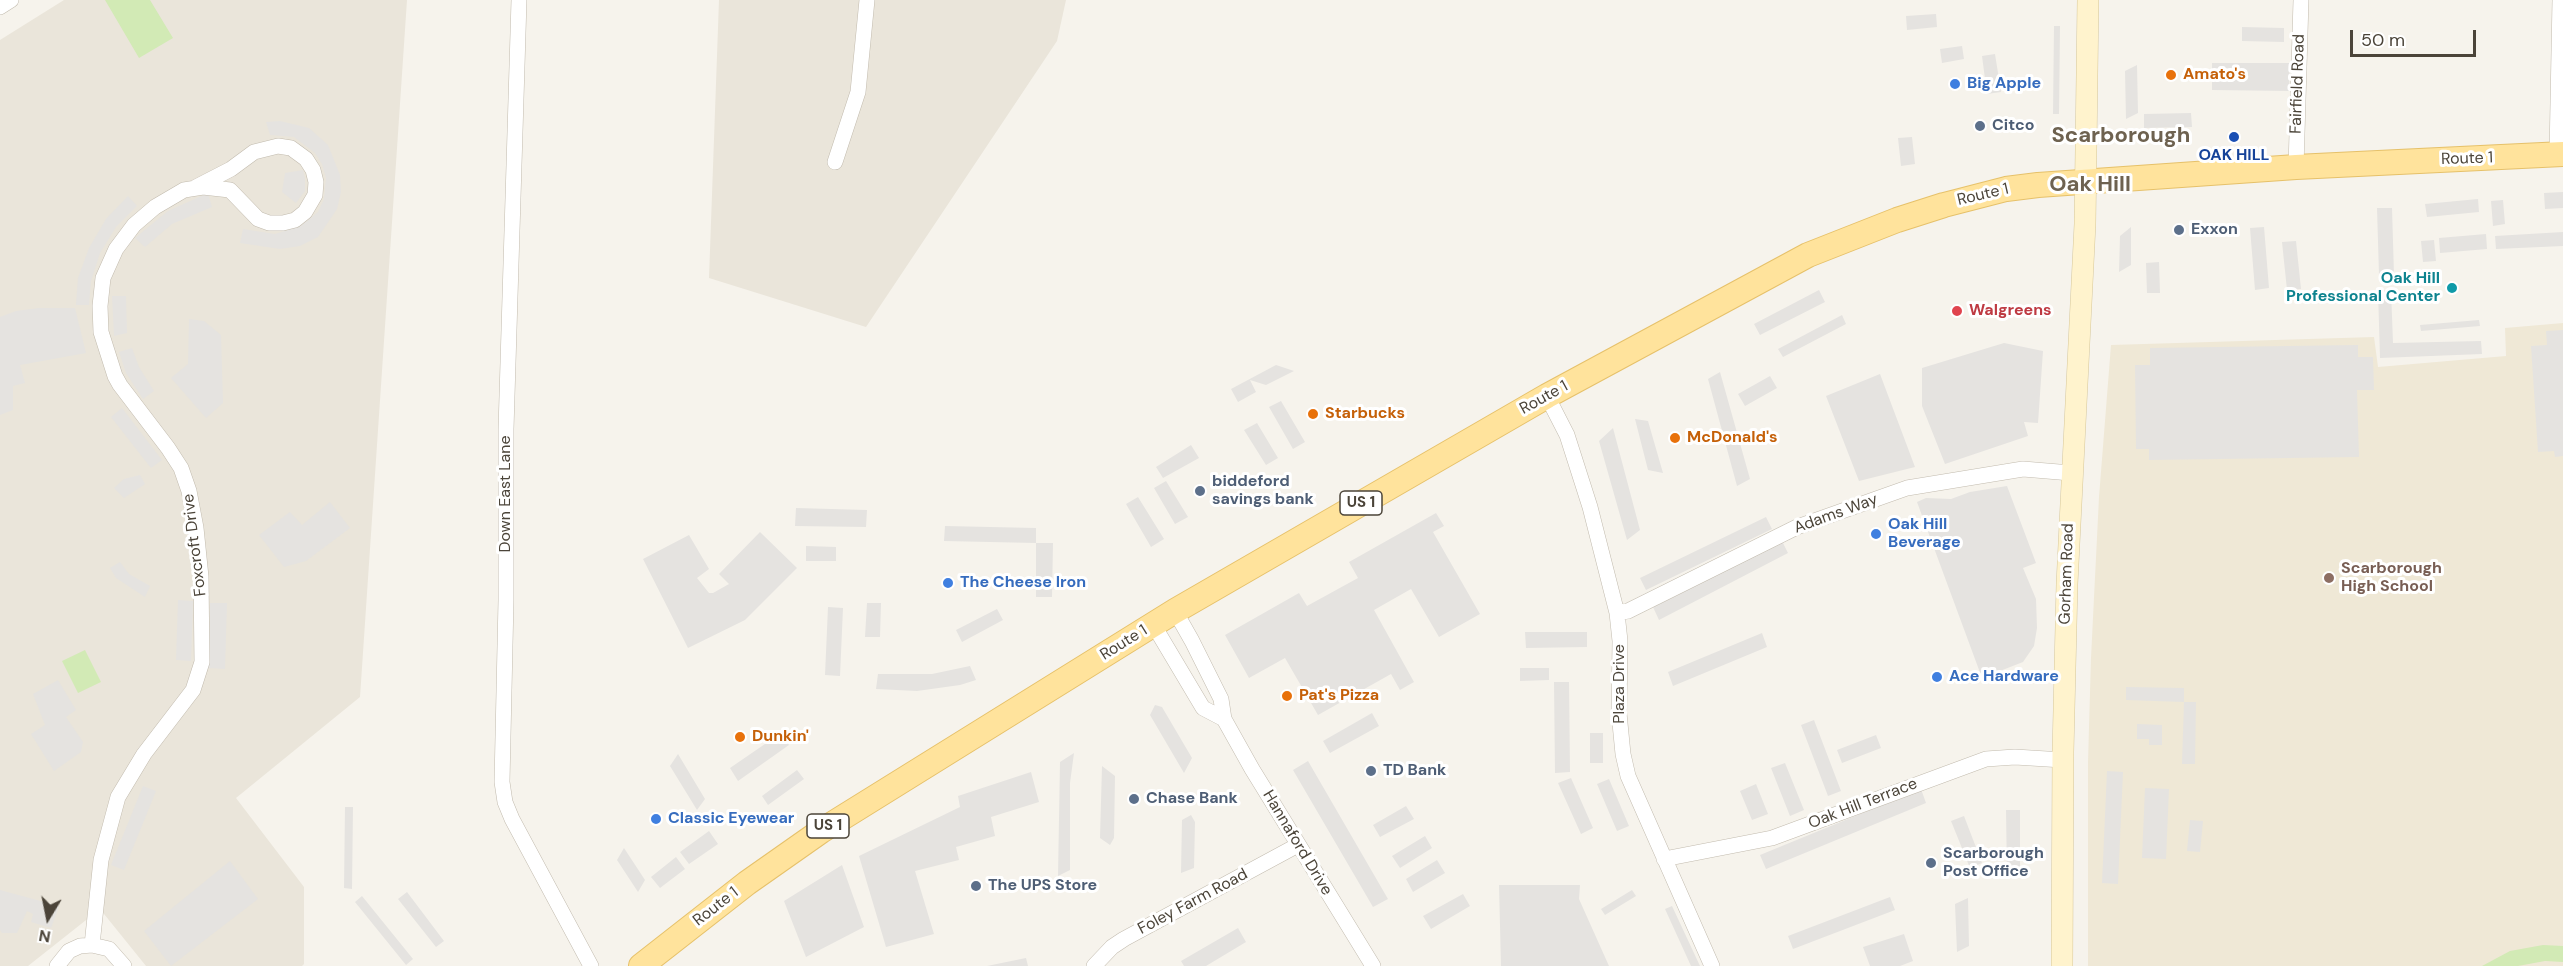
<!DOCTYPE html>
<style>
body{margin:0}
#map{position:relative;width:2563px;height:966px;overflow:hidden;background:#f6f3ec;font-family:"DM Sans",sans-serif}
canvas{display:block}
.north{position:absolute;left:18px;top:888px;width:60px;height:60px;-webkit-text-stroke:4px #fff;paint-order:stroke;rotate:190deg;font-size:16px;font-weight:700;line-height:24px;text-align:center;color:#4b4439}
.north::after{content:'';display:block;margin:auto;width:21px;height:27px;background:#4b4439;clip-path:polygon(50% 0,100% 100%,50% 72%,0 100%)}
.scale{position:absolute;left:2350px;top:30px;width:126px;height:27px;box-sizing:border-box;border:3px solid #4b4439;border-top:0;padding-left:8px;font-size:18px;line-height:21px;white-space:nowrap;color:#4b4439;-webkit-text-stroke:4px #fff;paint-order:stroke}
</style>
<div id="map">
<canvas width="2563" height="966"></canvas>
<div class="north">N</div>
<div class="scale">50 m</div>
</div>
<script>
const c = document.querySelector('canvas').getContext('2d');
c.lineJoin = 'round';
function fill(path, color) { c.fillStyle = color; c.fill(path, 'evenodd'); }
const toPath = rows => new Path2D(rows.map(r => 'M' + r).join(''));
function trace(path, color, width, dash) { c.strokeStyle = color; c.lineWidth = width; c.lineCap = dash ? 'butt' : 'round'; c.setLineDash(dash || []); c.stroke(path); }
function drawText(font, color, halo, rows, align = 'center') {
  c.font = font + ' "DM Sans",sans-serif'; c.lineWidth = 6; c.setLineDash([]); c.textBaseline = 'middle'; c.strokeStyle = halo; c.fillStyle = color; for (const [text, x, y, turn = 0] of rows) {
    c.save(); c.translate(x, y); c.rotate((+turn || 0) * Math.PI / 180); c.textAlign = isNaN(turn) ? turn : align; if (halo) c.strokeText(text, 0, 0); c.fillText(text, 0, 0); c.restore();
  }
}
fill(toPath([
 [64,0,407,0,360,697,236,798,304,887,304,964,302,966,146,966,100,909,28,966,0,966,0,40],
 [719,0,1066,0,1057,41,866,327,709,278]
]), '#eae5da');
fill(toPath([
 [2563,323,2563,966,2088,966,2088,762,2091,658,2099,497,2111,345,2374,337,2378,367,2506,356,2505,328]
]), '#efe8d6');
fill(toPath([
 [105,0,150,0,173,38,139,58],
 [85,650,101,682,78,693,62,661],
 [2543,945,2563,946,2563,962,2545,961,2518,966,2482,966,2510,951]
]), '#d2eab5');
fill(toPath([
 [1936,14,1937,27,1907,30,1906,16],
 [2054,26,2060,26,2059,114,2053,114],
 [2242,27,2284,28,2284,42,2242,41],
 [1962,46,1964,59,1942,63,1940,49],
 [1995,54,2001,92,1987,94,1982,56],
 [2212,63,2290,63,2289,91,2212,90],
 [2137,65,2138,113,2126,119,2125,71],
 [2191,113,2192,127,2144,128,2144,114],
 [280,121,309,128,328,145,340,175,341,192,337,209,318,237,300,246,280,249,240,243,243,229,275,234,301,226,318,212,324,199,326,178,322,164,315,153,294,137,270,135,266,122],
 [1912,137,1915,164,1901,166,1898,138],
 [303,170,305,179,305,191,296,203,282,192,285,173],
 [2563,192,2563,208,2545,209,2544,193],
 [208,193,212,207,172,224,145,247,135,238,168,211],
 [128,196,137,206,116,227,100,253,91,281,89,305,76,305,78,278,89,248,106,219],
 [2478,199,2479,212,2427,217,2425,204],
 [2503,200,2505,224,2493,226,2491,201],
 [2377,208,2392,208,2394,275,2379,275],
 [2131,227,2131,265,2119,272,2120,236],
 [2264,227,2269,288,2255,290,2250,228],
 [2563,232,2563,246,2496,249,2495,236],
 [2486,234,2487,249,2440,253,2439,238],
 [2434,240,2436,261,2423,262,2421,241],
 [2296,241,2301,289,2287,290,2282,242],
 [2159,262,2160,293,2147,293,2146,263],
 [1819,290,1825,302,1760,335,1754,324],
 [2391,290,2393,343,2481,341,2482,354,2380,358,2378,291],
 [112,296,126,296,127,333,114,336],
 [39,308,75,308,86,353,20,365,25,383,13,386,13,410,0,415,0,317,16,311],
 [1842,315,1846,324,1783,357,1778,349],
 [189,319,204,321,221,335,223,403,206,418,171,378,188,364],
 [2479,320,2480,326,2421,331,2420,325],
 [2563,330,2563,456,2555,457,2554,451,2538,452,2531,346,2547,345,2546,331],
 [2004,343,2043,351,2038,423,2024,422,2028,436,1945,464,1922,406,1922,368],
 [2358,345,2358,357,2373,357,2374,390,2357,390,2359,457,2149,460,2149,449,2136,449,2135,365,2150,365,2150,348],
 [132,348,139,367,154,391,143,399,126,373,119,352],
 [1276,365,1294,371,1266,385,1250,380,1256,392,1238,402,1231,389],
 [1720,372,1750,479,1737,486,1708,379],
 [1880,374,1915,467,1859,481,1826,396],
 [1770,376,1777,388,1745,406,1738,394],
 [1281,401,1305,442,1293,449,1269,407],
 [122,408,162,460,151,468,111,417],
 [1635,419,1648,421,1663,473,1648,470],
 [1257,423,1278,458,1266,465,1244,430],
 [1613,428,1640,530,1627,540,1599,441],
 [1191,445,1199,458,1163,478,1156,467],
 [140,475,145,484,124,498,114,488,124,479],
 [1166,481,1188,517,1175,524,1154,488],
 [2007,486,2036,563,2023,568,2036,599,2037,628,2034,646,2023,662,1982,678,1917,502,1926,498,1951,499,1970,492],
 [1138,497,1164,539,1151,547,1126,504],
 [330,502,350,528,306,561,284,567,259,535,290,512,302,525],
 [796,508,867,510,866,527,795,526],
 [1436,513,1444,526,1433,532,1480,614,1439,637,1411,589,1374,610,1414,682,1400,690,1391,674,1318,715,1285,658,1249,678,1225,635,1299,593,1307,606,1358,578,1349,562],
 [1766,517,1772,529,1646,590,1640,578],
 [945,526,1036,528,1036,543,1053,543,1052,597,1036,597,1036,543,944,541],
 [760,532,797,568,745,620,688,648,643,559,689,535,709,569,697,578,709,593,713,593,729,584,719,574],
 [1782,541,1788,553,1659,620,1653,607],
 [806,546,836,547,836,561,806,561],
 [120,562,129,574,150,586,145,597,116,578,110,568],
 [178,600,193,601,191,661,176,660],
 [210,603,227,603,225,669,208,668],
 [867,603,881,603,880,637,865,637],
 [828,607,843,608,840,676,825,675],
 [997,609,1003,620,962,642,956,630],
 [1525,632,1587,632,1587,647,1526,648],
 [1762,633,1767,647,1673,686,1668,672],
 [970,666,976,680,960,685,917,691,876,689,878,674,932,674],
 [1520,668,1549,668,1549,680,1520,681],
 [58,680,76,710,66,717,83,742,81,752,54,771,31,734,45,725,33,694],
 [1554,682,1569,682,1570,772,1555,773],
 [2126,687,2184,688,2184,702,2196,702,2195,764,2182,764,2184,702,2126,700],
 [1155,705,1162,707,1192,758,1184,773,1150,715],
 [1372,713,1379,726,1330,753,1323,741],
 [1814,720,1841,791,1828,796,1801,725],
 [2137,724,2162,725,2162,745,2149,745,2149,739,2137,739],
 [781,733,789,745,738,781,730,768],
 [1590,733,1603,733,1603,763,1590,763],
 [1876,735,1881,748,1842,763,1837,750],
 [1074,753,1070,783,1070,870,1058,876,1060,762],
 [678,754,705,799,697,810,670,766],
 [1308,761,1388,899,1373,907,1293,770],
 [1785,763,1804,810,1790,816,1771,768],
 [1102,766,1115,776,1114,838,1110,845,1100,838],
 [797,770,804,779,768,805,762,796],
 [2107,771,2123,772,2118,884,2102,883],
 [1031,772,1039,802,991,817,995,836,956,847,959,860,915,871,934,934,886,947,859,856,960,807,958,796],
 [1571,778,1593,828,1581,834,1558,783],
 [1609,779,1629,826,1617,831,1597,784],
 [1756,784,1768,814,1752,820,1740,791],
 [143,786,156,791,124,870,111,865],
 [2145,788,2169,789,2166,859,2142,858],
 [1921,789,1926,803,1766,869,1760,855],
 [1406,806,1414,819,1380,837,1373,825],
 [345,807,353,807,352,889,344,888],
 [2006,810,2020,810,2020,876,2007,876],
 [1191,815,1195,822,1194,868,1181,873,1182,820],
 [1964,816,1982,863,1970,868,1951,821],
 [2190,820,2203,821,2200,852,2187,851],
 [709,831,718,844,689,864,680,852],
 [1425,836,1432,848,1400,868,1392,856],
 [624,848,645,880,638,892,617,860],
 [676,857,685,869,660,888,651,877],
 [1437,860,1445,873,1413,892,1406,879],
 [230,861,258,899,171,966,144,931],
 [842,865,864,927,806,957,784,901],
 [1499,885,1580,885,1579,899,1609,966,1501,966],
 [0,890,59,906,51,928,31,922,33,914,27,911,17,933,2,933,0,930],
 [1632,890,1636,896,1605,915,1601,909],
 [407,892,444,941,436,947,398,899],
 [1463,894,1470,906,1431,929,1423,916],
 [362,896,413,959,406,965,355,902],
 [1890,897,1895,910,1793,949,1788,936],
 [1968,898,1969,946,1957,952,1955,904],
 [1672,906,1700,966,1691,966,1665,909],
 [1238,928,1246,942,1206,966,1184,966,1181,961],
 [1904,934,1913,961,1900,966,1870,966,1863,947],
 [1026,958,1028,966,987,966]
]), '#e5e3e0');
const street = toPath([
 [519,0,506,429,506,600,502,782,505,802,512,819,591,966],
 [0,7,11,0],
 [2557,155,2560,0],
 [835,162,858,92,867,0],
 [2296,167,2301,0],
 [1547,396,1567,435,1590,507,1617,613,1620,641,1619,713,1623,754,1628,776,1712,966],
 [1175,611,1192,641,1221,699,1224,719,1252,769,1373,966],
 [1617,613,1628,611,1797,527,1907,488,2023,469,2071,473],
 [1153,624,1203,708,1224,719],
 [1664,859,1772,838,1986,759,2015,757,2063,760],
 [92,945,101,860,118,797,144,754,193,690,202,662,201,577,196,528,189,491,181,468,168,448,120,385,115,376,101,332,100,306,103,278,116,249,134,225,155,207,184,190,203,187,230,190,258,219,269,223,283,223,295,220,305,212,315,195,316,182,313,170,306,159,291,148,278,146,254,152,231,169,196,187],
 [57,966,69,951,80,946,92,945,109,949,124,966],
 [1094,966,1112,947,1124,939,1298,845]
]);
const secondary = toPath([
 [2062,966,2063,752,2067,584,2085,224,2088,0]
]);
const primary = toPath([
 [641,966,747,883,821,831,1175,611,1547,396,1808,255,1897,220,1944,205,2006,189,2038,185,2296,167,2563,154]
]);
trace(street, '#c2bbae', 16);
trace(secondary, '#d6c79b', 22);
trace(primary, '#e6c16a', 26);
trace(street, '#fff', 15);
trace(secondary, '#fff3cd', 21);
trace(primary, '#ffe39c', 24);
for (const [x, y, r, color] of [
 [2171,75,6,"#e8710a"],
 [1955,84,6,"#3f7fe0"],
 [1980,126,6,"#5c6f8a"],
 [2234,137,6,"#1a4fb4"],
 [2179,230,6,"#5c6f8a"],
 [2452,288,6,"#0f9aa8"],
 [1957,311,6,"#e0444e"],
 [1313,414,6,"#e8710a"],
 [1675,438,6,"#e8710a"],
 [1200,491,6,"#5c6f8a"],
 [1876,534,6,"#3f7fe0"],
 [2329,578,6,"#8d6e63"],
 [948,583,6,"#3f7fe0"],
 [1937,677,6,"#3f7fe0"],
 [1287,696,6,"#e8710a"],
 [740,737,6,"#e8710a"],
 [1371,771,6,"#5c6f8a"],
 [1134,799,6,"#5c6f8a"],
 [656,819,6,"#3f7fe0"],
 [1931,863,6,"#5c6f8a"],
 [976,886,6,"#5c6f8a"]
]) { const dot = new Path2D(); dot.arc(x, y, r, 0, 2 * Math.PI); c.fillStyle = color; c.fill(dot); trace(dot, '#fff', 2); }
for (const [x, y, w] of [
 [1361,503,42],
 [828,826,42]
]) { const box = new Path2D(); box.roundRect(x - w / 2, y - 12, w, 24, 4.5); c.fillStyle = '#fff'; c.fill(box); trace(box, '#4b4439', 1.5); }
drawText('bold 15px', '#4b4439', null, [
 ["US 1",1361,503],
 ["US 1",828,826]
]);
drawText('bold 16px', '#c56008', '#fff', [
 ["Amato's",2183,75],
 ["Starbucks",1325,414],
 ["McDonald's",1687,438],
 ["Pat's Pizza",1299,696],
 ["Dunkin'",752,737]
], 'left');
drawText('bold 16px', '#366cbe', '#fff', [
 ["Big Apple",1967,84],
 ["Oak Hill",1888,525],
 ["Beverage",1888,543],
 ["The Cheese Iron",960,583],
 ["Ace Hardware",1949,677],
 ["Classic Eyewear",668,819]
], 'left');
drawText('16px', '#4b4439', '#fff', [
 ["Fairfield Road",2298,84,-88],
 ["Route 1",2467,159,-2],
 ["Route 1",1983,195,-13],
 ["Route 1",1544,398,-29],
 ["Down East Lane",506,494,-90],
 ["Adams Way",1836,514,-20],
 ["Foxcroft Drive",195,545,-97],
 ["Gorham Road",2067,574,-88],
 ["Route 1",1124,643,-32],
 ["Plaza Drive",1620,684,-90],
 ["Oak Hill Terrace",1863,804,-21],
 ["Hannaford Drive",1297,843,59],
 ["Foley Farm Road",1193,902,-28],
 ["Route 1",716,907,-38]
]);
drawText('bold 16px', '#4e5e75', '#fff', [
 ["Citco",1992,126],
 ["Exxon",2191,230],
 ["biddeford",1212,482],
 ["savings bank",1212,500],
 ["TD Bank",1383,771],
 ["Chase Bank",1146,799],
 ["Scarborough",1943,854],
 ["Post Office",1943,872],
 ["The UPS Store",988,886]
], 'left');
drawText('bold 16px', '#164399', '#fff', [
 ["OAK HILL",2234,156]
]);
drawText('bold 16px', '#0d838f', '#fff', [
 ["Oak Hill",2440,279],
 ["Professional Center",2440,297]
], 'right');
drawText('bold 16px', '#be3a42', '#fff', [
 ["Walgreens",1969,311]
], 'left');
drawText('bold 16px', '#785e54', '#fff', [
 ["Scarborough",2341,569],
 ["High School",2341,587]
], 'left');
drawText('bold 22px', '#6e6250', '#fff', [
 ["Scarborough",2121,136],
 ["Oak Hill",2090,185]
]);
</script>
